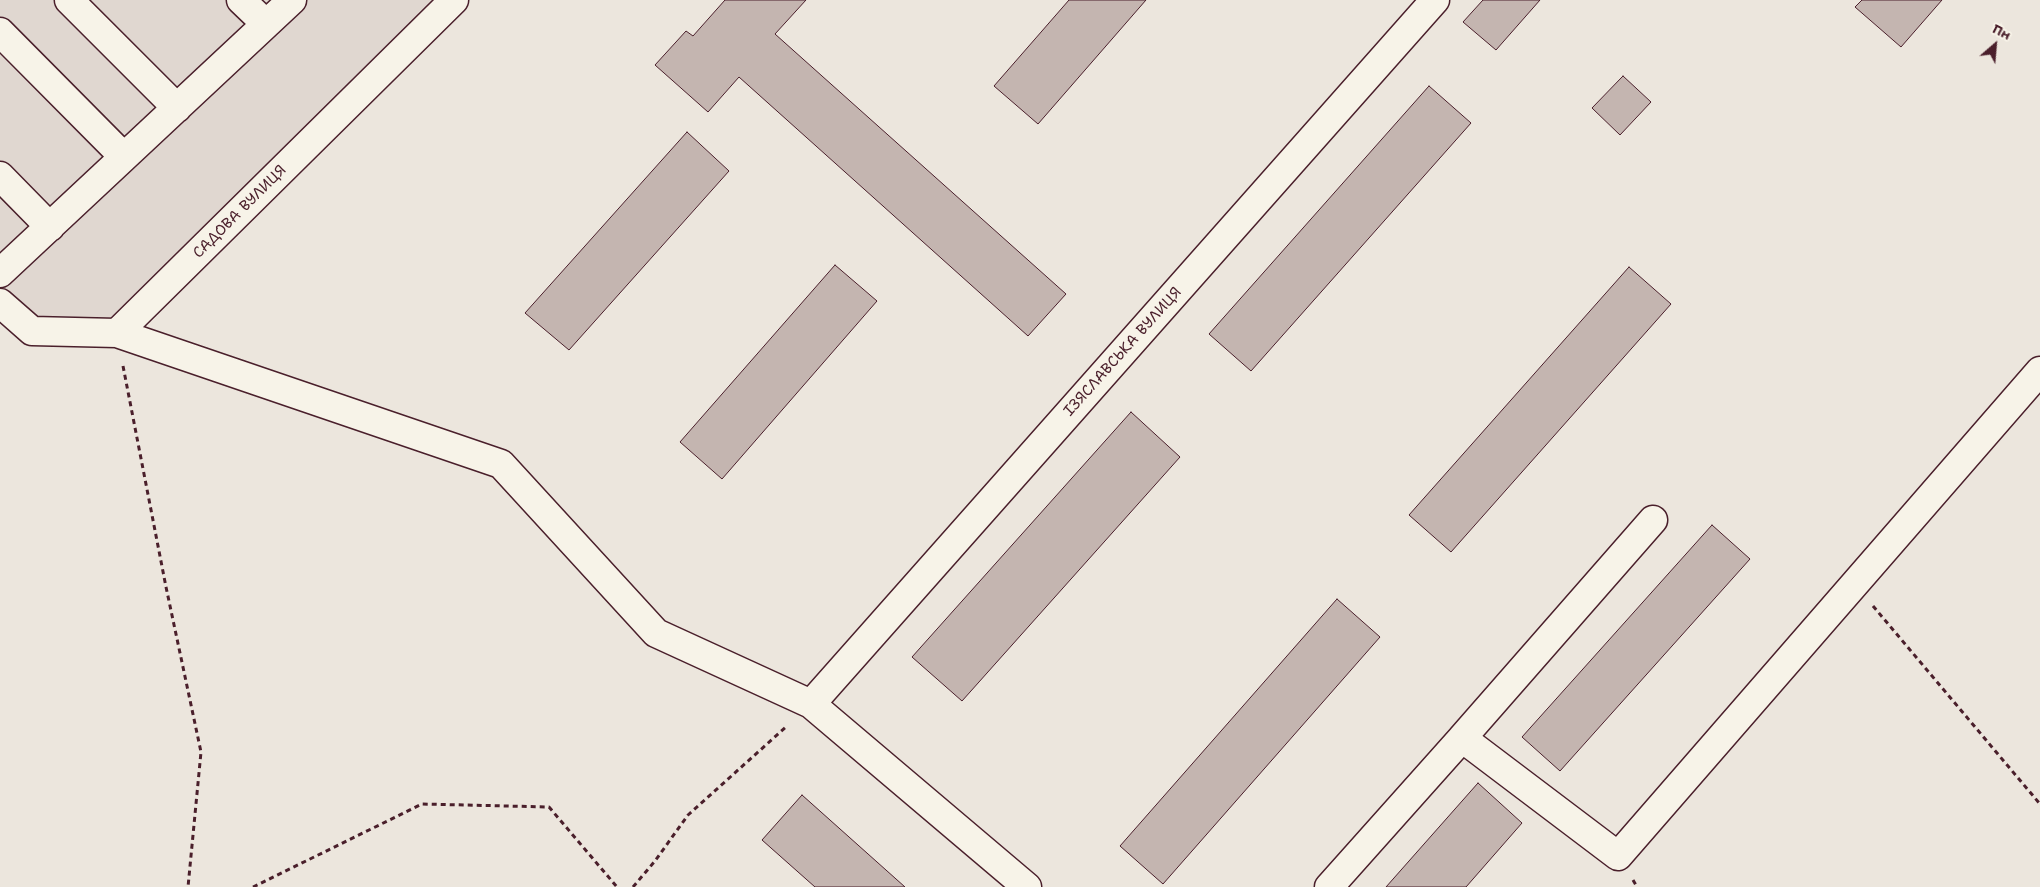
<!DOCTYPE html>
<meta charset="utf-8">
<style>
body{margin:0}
#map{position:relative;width:2040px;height:887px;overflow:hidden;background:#ece6dd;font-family:"Shantell Sans",sans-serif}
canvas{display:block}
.north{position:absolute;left:1970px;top:20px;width:50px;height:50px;-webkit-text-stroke:4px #f7f3e8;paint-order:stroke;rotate:27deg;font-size:14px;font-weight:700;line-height:20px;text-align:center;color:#4a1f2b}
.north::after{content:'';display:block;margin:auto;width:18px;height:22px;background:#4a1f2b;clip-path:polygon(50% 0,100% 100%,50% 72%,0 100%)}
</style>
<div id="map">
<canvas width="2040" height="887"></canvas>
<div class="north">Пн</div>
</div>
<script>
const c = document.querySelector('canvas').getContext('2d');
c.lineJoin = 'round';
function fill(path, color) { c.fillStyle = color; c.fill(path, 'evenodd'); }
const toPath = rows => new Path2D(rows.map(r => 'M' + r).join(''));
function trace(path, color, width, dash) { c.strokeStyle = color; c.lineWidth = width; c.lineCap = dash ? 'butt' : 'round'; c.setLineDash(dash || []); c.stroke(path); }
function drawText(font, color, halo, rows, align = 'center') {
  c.font = font + ' "Shantell Sans",sans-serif'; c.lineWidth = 4; c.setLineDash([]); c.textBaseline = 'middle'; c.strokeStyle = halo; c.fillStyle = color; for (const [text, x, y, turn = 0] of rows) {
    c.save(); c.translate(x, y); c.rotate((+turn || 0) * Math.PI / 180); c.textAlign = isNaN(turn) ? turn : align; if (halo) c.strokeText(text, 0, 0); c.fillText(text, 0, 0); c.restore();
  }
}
fill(toPath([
 [0,0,454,0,117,333,32,331,0,303]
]), '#e0d7d0');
const building = toPath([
 [725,0,806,0,775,34,1066,294,1028,336,739,77,708,112,655,65,686,31,693,36,725,0],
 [1069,0,1146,0,1038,124,994,86,1069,0],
 [1483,0,1540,0,1496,50,1463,22,1483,0],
 [1862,0,1942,0,1901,47,1855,7,1862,0],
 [1623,76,1651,102,1620,135,1592,108,1623,76],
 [1429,86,1471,123,1251,371,1209,334,1429,86],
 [687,132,729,171,569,350,525,313,687,132],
 [835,265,877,301,722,479,680,442,835,265],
 [1629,267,1671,304,1451,552,1409,515,1629,267],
 [1131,412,1180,457,962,701,912,657,1131,412],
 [1712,525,1750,559,1560,771,1522,737,1712,525],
 [1337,599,1380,637,1163,884,1120,846,1337,599],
 [1478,783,1522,823,1466,887,1386,887,1478,783],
 [802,795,905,887,815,887,762,840,802,795]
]);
fill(building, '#c4b5b0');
trace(building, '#4a1f2b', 1);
const minor = toPath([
 [69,0,177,108],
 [241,0,266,24],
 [0,32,124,157],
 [0,176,50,227],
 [0,273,292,0],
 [0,303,32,331,117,333,454,0],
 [117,333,501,464,656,633,811,704,1027,887],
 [811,704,1435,0],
 [1462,738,1653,520],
 [1329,887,1462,738,1618,856,2040,371]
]);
trace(minor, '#4a1f2b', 31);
trace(toPath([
 [123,366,166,587,201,752,188,887],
 [1873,606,2040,804],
 [1633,880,1637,887],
 [253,887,422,804,549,807,617,887],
 [633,887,655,861,688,815,787,726]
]), '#4a1f2b', 3, [5, 4]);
trace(minor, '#f7f3e8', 28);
drawText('15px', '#4a1f2b', '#f7f3e8', [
 ["САДОВА ВУЛИЦЯ",240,212,-45],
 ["ІЗЯСЛАВСЬКА ВУЛИЦЯ",1123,352,-48]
]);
</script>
